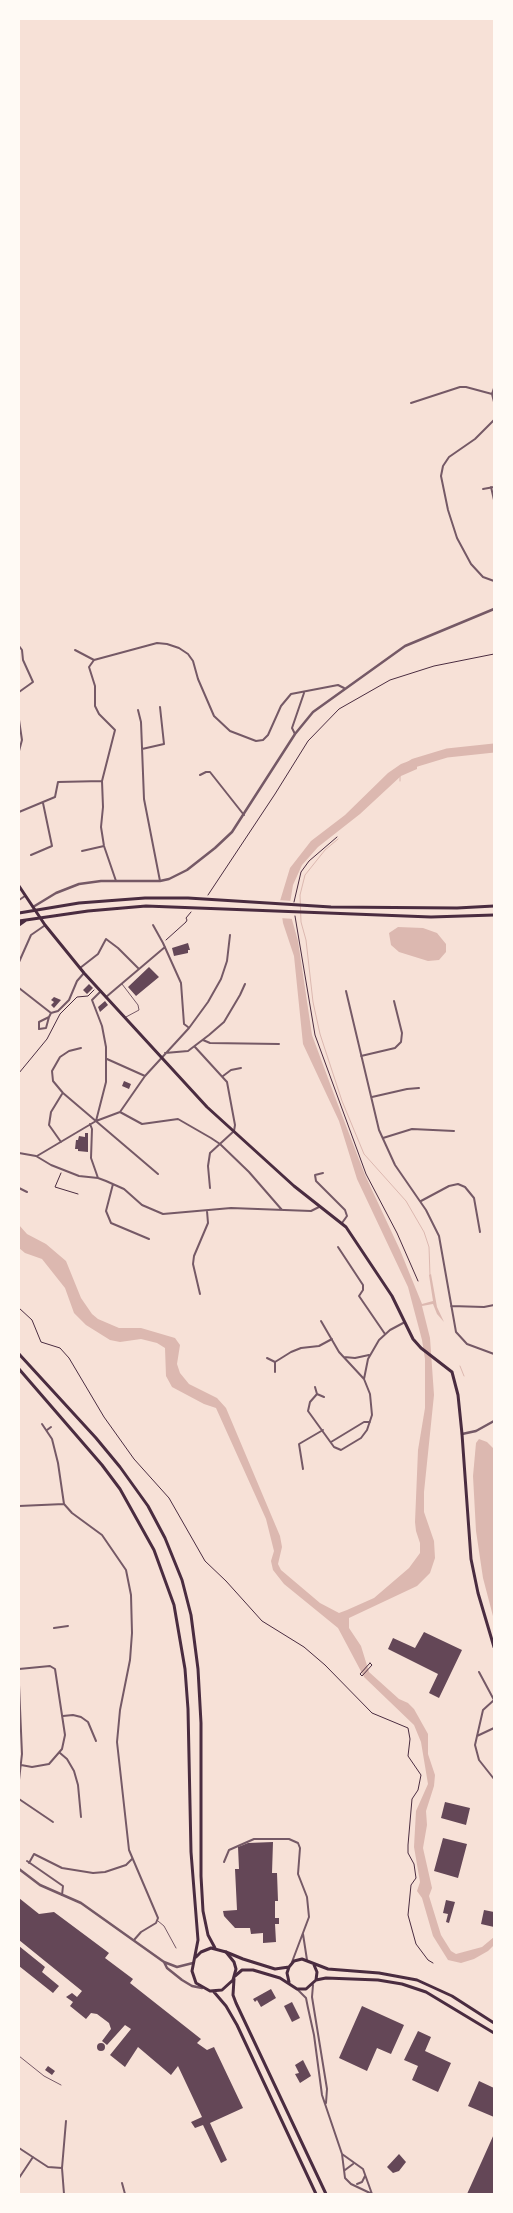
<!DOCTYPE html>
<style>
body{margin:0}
#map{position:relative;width:513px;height:2213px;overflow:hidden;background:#f7e1d7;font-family:Barlow,sans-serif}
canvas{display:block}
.frame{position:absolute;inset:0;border:20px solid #fffaf5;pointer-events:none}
</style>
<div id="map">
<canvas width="513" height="2213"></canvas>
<div class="frame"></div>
</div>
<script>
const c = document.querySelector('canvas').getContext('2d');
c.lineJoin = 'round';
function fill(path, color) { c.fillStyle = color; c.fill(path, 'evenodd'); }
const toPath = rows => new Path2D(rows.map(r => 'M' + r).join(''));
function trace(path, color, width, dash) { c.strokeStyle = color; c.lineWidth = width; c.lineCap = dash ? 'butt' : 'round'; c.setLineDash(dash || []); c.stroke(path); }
fill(toPath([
 [417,758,417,769,401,776,360,814,318,847,302,865,293,885,289,909,298,941,312,1035,335,1097,365,1175,400,1250,422,1304,433,1301,429,1275,431,1274,437,1307,444,1322,437,1314,433,1304,422,1306,430,1338,434,1395,424,1492,424,1512,434,1541,435,1558,430,1573,417,1586,349,1618,349,1628,361,1646,369,1672,399,1699,408,1703,414,1709,428,1734,428,1754,435,1775,434,1786,426,1811,427,1825,423,1848,432,1888,429,1896,441,1935,451,1951,456,1954,482,1947,494,1937,494,1945,488,1951,474,1959,461,1963,448,1960,433,1936,422,1898,417,1891,420,1882,414,1847,416,1811,428,1784,421,1742,414,1725,364,1677,338,1628,284,1584,273,1570,271,1561,274,1551,266,1519,216,1408,204,1404,172,1387,166,1376,165,1348,157,1343,141,1339,120,1342,110,1340,86,1325,74,1313,65,1288,42,1259,25,1253,19,1248,19,1225,27,1234,46,1244,66,1261,81,1298,92,1314,98,1319,119,1328,141,1328,175,1338,180,1345,177,1364,180,1373,189,1384,217,1398,226,1408,280,1536,282,1547,278,1564,281,1570,320,1603,339,1613,347,1610,374,1598,409,1568,420,1553,420,1543,416,1531,415,1522,418,1450,425,1408,425,1359,422,1340,408,1287,357,1179,339,1121,303,1044,294,956,283,923,280,901,290,868,311,841,345,815,388,773,401,764],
 [398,927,423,928,437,933,446,944,446,952,439,960,428,961,399,952,391,945,389,933],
 [479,1439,487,1442,494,1449,494,1620,483,1578,476,1531,473,1476,476,1443]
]), '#dcb8b0');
fill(toPath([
 [277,900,293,901,292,909,294,919,280,918]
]), '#f7e1d7');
trace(toPath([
 [400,776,400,781],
 [338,839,325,850,305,875,300,895,301,922,306,940,313,1002,320,1034,342,1101,364,1154,406,1201,424,1232,429,1247,430,1275],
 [460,1366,464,1376]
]), '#dcb8b0', 1);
trace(toPath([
 [408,767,414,763,447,753,494,748]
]), '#dcb8b0', 9);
fill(toPath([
 [188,943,190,950,188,950,188,953,174,956,172,948],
 [149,967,159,977,136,996,128,987],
 [89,984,93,988,87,994,83,990],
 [54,997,61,1000,54,1008,51,1005,54,1002,51,1000],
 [105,1001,108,1005,100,1012,98,1007],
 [124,1081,131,1084,129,1089,122,1086],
 [85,1133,88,1133,88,1152,78,1151,78,1149,75,1149,76,1140,78,1140,79,1136,85,1137],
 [424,1632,462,1650,439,1698,429,1693,438,1674,388,1649,393,1638,415,1648],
 [445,1802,470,1808,466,1825,441,1818],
 [443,1838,467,1844,458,1878,434,1871],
 [273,1842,272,1873,277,1873,278,1901,275,1901,275,1918,279,1918,279,1924,275,1924,276,1942,263,1943,263,1933,251,1934,250,1928,235,1928,224,1916,223,1911,237,1910,235,1869,239,1869,238,1847,248,1843],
 [19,1898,39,1914,54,1912,109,1953,105,1958,133,1979,130,1983,201,2039,197,2043,207,2050,214,2047,243,2108,210,2123,227,2160,221,2163,203,2125,195,2128,191,2122,202,2117,178,2066,171,2075,138,2047,125,2067,110,2055,131,2029,125,2025,107,2045,102,2041,111,2029,109,2023,97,2014,91,2013,86,2019,70,2006,73,2002,66,1997,72,1993,77,1997,82,1991,19,1940],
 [446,1900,455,1902,449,1923,446,1922,448,1914,443,1913],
 [484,1910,494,1912,494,1927,481,1924],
 [19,1946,45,1967,42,1972,59,1986,53,1993,19,1966],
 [271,1989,276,1998,261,2007,257,2000,255,2002,253,1999],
 [292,2002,300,2018,292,2022,284,2006],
 [362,2006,404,2025,391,2054,377,2048,367,2071,339,2058],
 [418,2031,431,2037,425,2051,451,2063,438,2092,412,2080,418,2066,404,2060],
 '97 2047a4 4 0 1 1 8 0a4 4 0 1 1-8 0Z',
 [303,2060,311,2076,300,2083,295,2074,299,2073,295,2065],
 [48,2066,55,2071,52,2075,45,2070],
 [479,2081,494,2088,494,2117,468,2106],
 [494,2134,494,2194,467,2194,481,2163],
 [399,2154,406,2162,399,2171,393,2173,387,2167]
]), '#644757');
trace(toPath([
 [208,895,275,794,308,741,339,709,390,680,434,666,494,654],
 [294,902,301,872,309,861,337,837],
 [295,916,315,1035,366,1174,397,1233,418,1281],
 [166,940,186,922,187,920,186,918,191,912],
 [19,1073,47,1039,60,1014,77,997,88,996,94,990],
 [61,1173,55,1187,78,1194],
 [19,1308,32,1320,41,1342,60,1348,69,1358,104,1417,134,1459,169,1498,205,1561,226,1581,262,1621,304,1647,325,1665,372,1713,408,1728,410,1739,408,1756,421,1775,418,1790,412,1799,408,1845,408,1853,414,1864,416,1878,411,1885,408,1915,416,1944,428,1960,433,1963],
 [370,1663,372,1665,362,1676,360,1674,370,1663]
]), '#4a2c40', 1);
trace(toPath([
 [122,984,138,1005,139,1010,126,1017],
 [158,1921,164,1926,176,1948],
 [19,2056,44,2076,61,2085]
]), '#755966', 1);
trace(toPath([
 [492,394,494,402],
 [492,394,494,388],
 [411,403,460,387,466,387,492,394],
 [494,420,475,439,449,457,443,466,441,476,448,510,457,538,471,564,483,577,494,581],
 [491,487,494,500],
 [483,489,494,487],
 [19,646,22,650,23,660,33,682,19,692],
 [75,650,94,660],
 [138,710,141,722,144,799,160,881],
 [19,720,22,740,19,751],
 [295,734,292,728,304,693],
 [142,749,164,744,160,707],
 [200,775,206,772,210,772,244,815],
 [19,812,55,797,58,782,102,781],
 [82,851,104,846],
 [31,855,52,846,43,803],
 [116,881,104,846,101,827,103,807,102,781,115,730,99,714,95,706,95,686,89,667,94,660,157,643,167,644,179,648,188,654,193,661,198,679,214,716,230,731,256,741,263,740,268,735,281,706,291,694,338,685,344,688],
 [19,900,25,896],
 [153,925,163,943,181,983,184,1024,188,1027],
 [19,962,31,935,44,926],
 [80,968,98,954,106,939,118,948,139,969],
 [19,988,51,1013,49,1017],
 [346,991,379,1130,395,1165,426,1210,439,1236,456,1332,467,1344,494,1354],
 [106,997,165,947],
 [51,1013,58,1011,69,1000,77,981,84,973],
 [49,1017,46,1028,39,1029,39,1022,49,1017],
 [203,1040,210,1043,279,1044],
 [195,1047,227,1082,235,1125,234,1131,210,1153,208,1166,210,1188],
 [81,1048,69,1051,60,1057,52,1071,53,1081,63,1093,158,1174],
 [165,1053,188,1051,209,1035,224,1022,240,995,245,984],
 [361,1056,395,1048,401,1042,402,1033,394,1001],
 [107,1059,145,1076],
 [223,1076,231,1070,241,1068],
 [372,1097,407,1089,419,1088],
 [120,1112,142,1124,178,1119,211,1138,220,1144,249,1172,282,1210],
 [96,1121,106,1082,106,1047,102,1026,92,1000,101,991],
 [90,1124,92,1129,91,1158,98,1178],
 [383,1138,412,1129,454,1131],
 [61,1142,49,1125,51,1112,62,1094],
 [19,1153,36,1156,51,1165,79,1176,98,1178,106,1181,124,1189,142,1205,163,1214,231,1208,311,1211,319,1207],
 [37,1156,96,1121,120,1112,145,1076,189,1028,208,1002,221,979,227,961,230,935],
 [323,1173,315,1175,316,1181,345,1210,347,1216,342,1223],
 [113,1184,106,1211,111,1223,149,1239],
 [19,1188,27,1192],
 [421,1201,449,1186,458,1184,465,1187,474,1198,480,1232],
 [338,1247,363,1285,363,1290,359,1296,385,1334],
 [200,1294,193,1264,194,1256,208,1223,207,1211],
 [451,1306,484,1307,494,1305],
 [344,1357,355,1358,369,1355],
 [267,1358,275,1362,291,1352,301,1348,319,1346,332,1339],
 [275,1362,275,1372],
 [364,1379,368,1359,379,1340,390,1330,405,1322],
 [315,1387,317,1394,310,1402,308,1411,334,1447,341,1450,361,1438,367,1430,372,1415,370,1394,364,1379,339,1352,321,1321],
 [317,1394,324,1397],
 [42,1424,52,1439,58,1463,64,1504],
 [47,1430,51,1427],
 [331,1442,364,1422,370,1422],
 [303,1469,299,1444,323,1430],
 [64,1504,72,1513,102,1535,126,1570,131,1595,132,1633,130,1660,120,1710,117,1742,129,1850,158,1918,156,1923,141,1932,134,1940],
 [19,1506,64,1504],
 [54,1628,68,1626],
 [19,1669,50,1666,55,1669,65,1735,62,1749,49,1764,32,1767,21,1765],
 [479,1672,494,1700],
 [19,1685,22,1754,19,1780],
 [494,1700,483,1710,475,1745,479,1760,494,1779],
 [63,1716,73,1715,81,1717,88,1722,96,1741],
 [477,1736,494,1728],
 [60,1753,67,1759,74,1771,78,1785,81,1817],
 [19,1799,53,1822],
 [27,1861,63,1886,62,1895],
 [224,1862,229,1850,254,1839,289,1839,298,1843,300,1848,298,1874,307,1897,309,1917,292,1962],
 [29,1863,34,1854,62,1868,93,1873,105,1872,126,1865,132,1859],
 [303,1934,307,1960],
 [313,1985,312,1997,327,2089,326,2103],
 [298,1990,306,1998,308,2008,314,2035,322,2095,342,2154,345,2178,351,2184,370,2193],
 [19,2148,48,2167,62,2168],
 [342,2154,363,2169,372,2194],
 [345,2170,353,2164],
 [19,2178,33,2157],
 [122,2183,125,2194],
 [357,2184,362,2182,365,2176],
 [64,2194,62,2168,66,2121]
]), '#755966', 2);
trace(toPath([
 [33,907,56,893,79,884,101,881,160,881,169,879,187,870,215,848,232,832,295,734,313,712,405,646,494,609],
 [462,1434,476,1431,494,1421],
 [19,1869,40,1885,81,1903,164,1962,177,1967,193,1963],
 [164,1962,167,1968,182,1980,192,1986,202,1988]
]), '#755966', 2.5);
trace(toPath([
 [19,886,45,925,84,973,207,1107,294,1186,346,1227,392,1296,413,1339,421,1348,452,1372,458,1395,462,1434,471,1559,478,1593,494,1647],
 [226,1952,243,1959,275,1969,289,1967,294,1961,302,1959,328,1969,379,1973,417,1980,452,1996,494,2023],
 [289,1967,287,1973,289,1982],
 [235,1976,242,1970,253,1970,280,1978,297,1989,306,1989,316,1980,317,1972,314,1965],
 [316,1980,326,1978,378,1980,402,1984,426,1992,494,2033]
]), '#4a2c40', 3);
trace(toPath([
 [19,913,79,903,145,898,188,898,331,907,457,908,494,906],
 [19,921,88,911,146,906,431,917,494,915],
 [19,925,26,920],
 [19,1354,96,1438,120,1467,148,1506,165,1538,182,1580,191,1615,198,1669,201,1723,201,1876,203,1911,208,1935,215,1948],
 [19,1369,102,1465,120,1489,154,1550,174,1605,185,1669,188,1709,191,1852,198,1940,192,1971,196,1983,210,1991,222,1990,233,1980,236,1969,234,1962,226,1952,211,1948,201,1952,196,1957],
 [234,1979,233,1995,236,2003,326,2194],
 [214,1992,226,2006,237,2025,316,2194]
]), '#4a2c40', 3);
</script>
